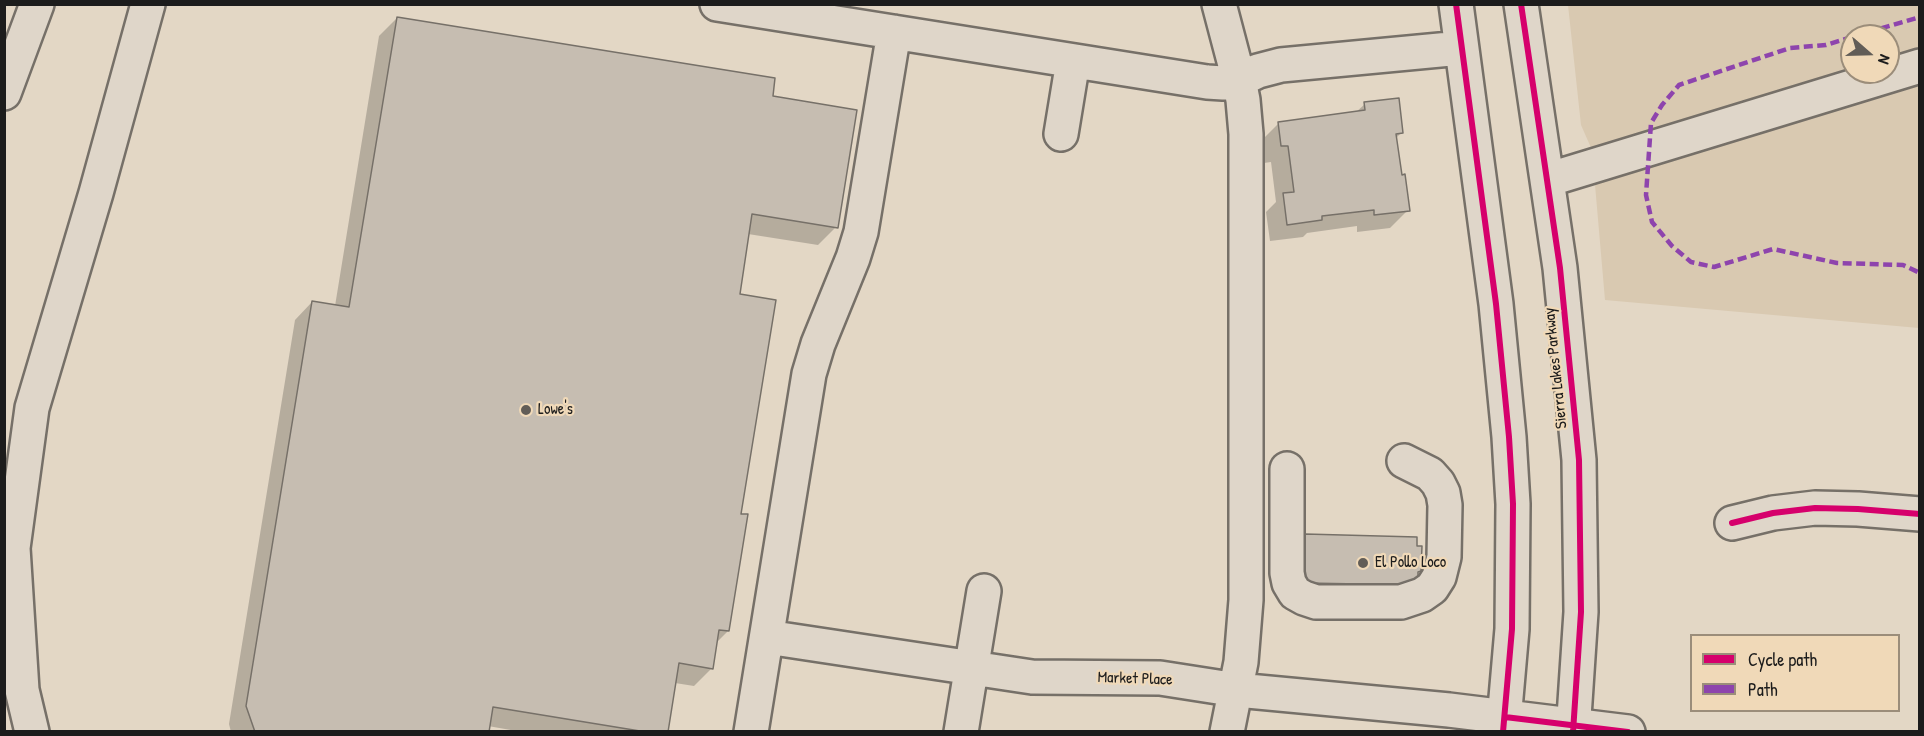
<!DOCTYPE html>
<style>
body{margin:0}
#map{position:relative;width:1924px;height:736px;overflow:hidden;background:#e3d7c5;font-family:"Patrick Hand",sans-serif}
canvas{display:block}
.frame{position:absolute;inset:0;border:6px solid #1c1c1c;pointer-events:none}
.legend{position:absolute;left:1690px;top:634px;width:210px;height:78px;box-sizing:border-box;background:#f0d9b8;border:2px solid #9b8d7a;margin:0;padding:8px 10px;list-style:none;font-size:18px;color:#1c1c1c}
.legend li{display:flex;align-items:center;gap:12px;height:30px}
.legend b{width:30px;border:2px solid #9b8d7a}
.north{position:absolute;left:1840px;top:24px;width:60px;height:60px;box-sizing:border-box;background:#f0d9b8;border:2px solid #9b8d7a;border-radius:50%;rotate:110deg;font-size:16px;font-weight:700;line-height:24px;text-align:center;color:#1c1c1c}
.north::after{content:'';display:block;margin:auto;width:21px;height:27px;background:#625d57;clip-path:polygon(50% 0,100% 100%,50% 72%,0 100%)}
</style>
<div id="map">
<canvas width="1924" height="736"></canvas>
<div class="frame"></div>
<ul class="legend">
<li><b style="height:8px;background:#d6006c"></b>Cycle path</li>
<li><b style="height:8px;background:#8e44ad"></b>Path</li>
</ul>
<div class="north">N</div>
</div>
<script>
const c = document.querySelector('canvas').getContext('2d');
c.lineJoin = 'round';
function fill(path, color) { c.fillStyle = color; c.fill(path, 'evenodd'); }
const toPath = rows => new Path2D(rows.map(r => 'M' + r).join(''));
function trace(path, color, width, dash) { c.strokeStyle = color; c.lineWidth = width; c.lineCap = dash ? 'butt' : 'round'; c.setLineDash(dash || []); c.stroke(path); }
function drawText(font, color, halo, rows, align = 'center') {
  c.font = font + ' "Patrick Hand",sans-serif'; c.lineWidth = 4.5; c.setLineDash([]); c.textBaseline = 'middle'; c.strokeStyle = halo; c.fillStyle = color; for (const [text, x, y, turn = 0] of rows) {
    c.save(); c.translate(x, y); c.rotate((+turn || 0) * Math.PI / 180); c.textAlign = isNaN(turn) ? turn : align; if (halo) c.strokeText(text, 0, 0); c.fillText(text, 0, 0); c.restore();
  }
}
fill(toPath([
 [1568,5,1919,5,1919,328,1605,300,1592,150,1581,125],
 [1852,36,1888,36,1888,72,1852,72]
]), '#d9c9b1');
fill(toPath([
 [397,18,771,97,836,227,818,245,748,234,738,295,739,515,728,631,716,643,712,668,694,686,675,683,667,732,522,732,488,726,487,732,231,732,229,724,295,320,312,302,335,306,379,36],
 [1365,104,1402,132,1395,139,1408,210,1390,228,1357,232,1357,226,1307,233,1303,237,1270,241,1266,212,1276,202,1271,162,1264,163,1261,141,1279,123,1355,113],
 [1306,536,1419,571,1416,574,1416,584,1291,596,1292,550]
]), '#0003');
const building = toPath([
 [397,17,775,78,773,96,857,110,838,228,752,214,740,294,776,300,741,514,748,514,729,631,719,630,713,669,679,663,668,732,646,732,493,707,489,732,255,732,246,706,312,301,349,307,397,17],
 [1399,98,1403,133,1396,134,1402,175,1405,174,1410,211,1374,215,1374,210,1322,216,1322,220,1287,225,1283,193,1294,192,1288,146,1281,146,1278,122,1365,110,1364,102,1399,98],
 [1305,534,1417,537,1417,546,1422,546,1421,571,1418,572,1418,585,1304,583,1305,534]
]);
fill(building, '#c6bdb1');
trace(building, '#767068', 1.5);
const minor = toPath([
 [717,4,1207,82,1223,83,1239,80,1258,71,1281,65,1461,48],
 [1219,4,1239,80,1243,100,1246,134,1246,600,1241,662,1227,732],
 [1456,4,1496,304,1509,437,1513,504,1512,629,1503,732],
 [1521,4,1560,268,1579,460,1581,612,1573,732],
 [1061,134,1073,61],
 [1547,180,1920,66],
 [1287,469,1287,573,1289,583,1295,593,1304,598,1316,602,1401,602,1422,595,1432,588,1439,577,1444,557,1445,505,1443,493,1438,483,1430,474,1404,461],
 [1732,523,1773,513,1815,508,1858,509,1920,514],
 [767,637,1032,677,1160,678,1237,690,1449,710,1628,732],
 [751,732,809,374,818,344,853,258,861,232,894,32],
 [961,732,984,591]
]);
const highway = toPath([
 [4,93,37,4],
 [32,732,22,690,13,548,32,408,96,193,148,4]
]);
trace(minor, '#767068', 38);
trace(highway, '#767068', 38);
trace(minor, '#dfd6c9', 33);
trace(highway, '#dfd6c9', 33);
trace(toPath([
 [1855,36,1920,17],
 [1852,37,1826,45,1790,48,1679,85,1662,105,1651,123,1646,195,1652,222,1672,246,1691,262,1714,267,1773,249,1837,263,1903,265,1920,273]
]), '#8e44ad', 4.5, [9, 4.5]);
trace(toPath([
 [1456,4,1496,304,1509,437,1513,504,1512,629,1503,732],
 [1521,4,1560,268,1579,460,1581,612,1573,732],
 [1732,523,1773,513,1815,508,1858,509,1920,514],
 [1505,717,1628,732]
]), '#d6006c', 6);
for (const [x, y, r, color] of [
 [526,410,6,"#625d57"],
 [1363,563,6,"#625d57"]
]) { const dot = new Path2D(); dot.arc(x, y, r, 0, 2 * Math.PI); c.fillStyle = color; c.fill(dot); trace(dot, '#f0d9b8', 2); }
drawText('16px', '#1c1c1c', '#f0d9b8', [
 ["Sierra Lakes Parkway",1556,368,-96],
 ["Market Place",1135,679,2]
]);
drawText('16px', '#1c1c1c', '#f0d9b8', [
 ["Lowe's",538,410],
 ["El Pollo Loco",1375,563]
], 'left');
</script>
